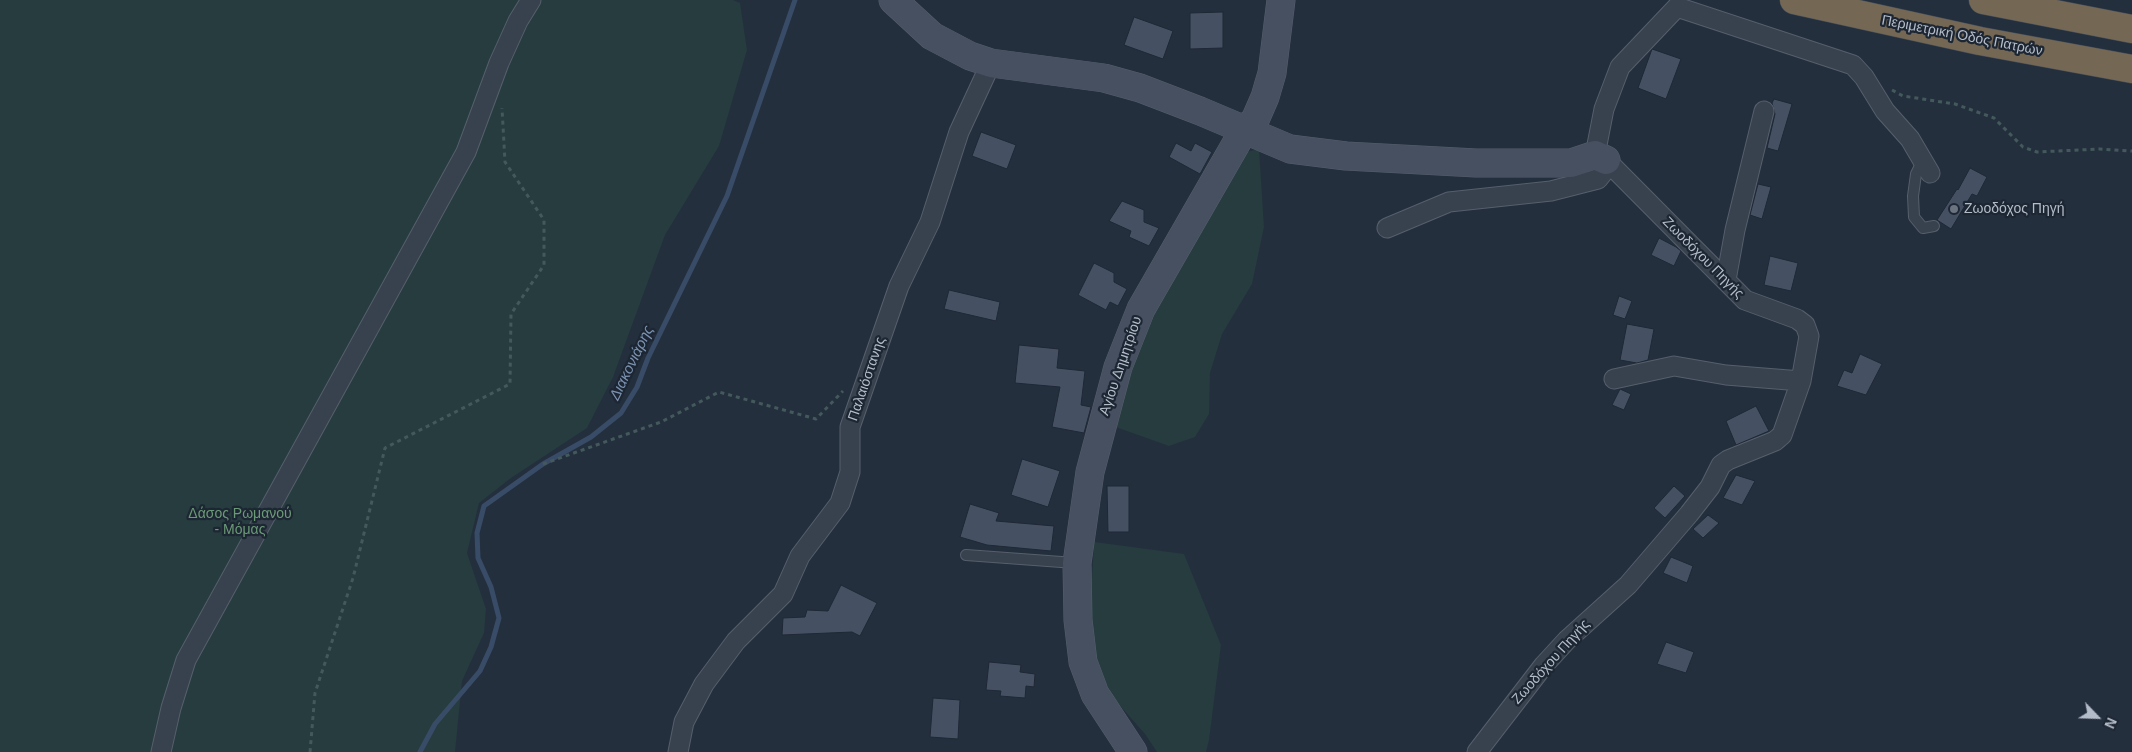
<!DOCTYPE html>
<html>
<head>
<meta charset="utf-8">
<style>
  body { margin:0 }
  #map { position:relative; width:2132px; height:752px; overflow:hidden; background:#242f3e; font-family:Helvetica,sans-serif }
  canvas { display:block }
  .north { position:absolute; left:2072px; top:692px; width:50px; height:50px; -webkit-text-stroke:4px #1d2633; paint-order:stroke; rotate:114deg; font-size:14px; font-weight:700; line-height:20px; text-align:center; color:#b4bcc9 }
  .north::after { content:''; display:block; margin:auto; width:18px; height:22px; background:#b4bcc9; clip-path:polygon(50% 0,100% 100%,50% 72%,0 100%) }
</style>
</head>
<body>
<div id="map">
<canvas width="2132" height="752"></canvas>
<div class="north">N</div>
</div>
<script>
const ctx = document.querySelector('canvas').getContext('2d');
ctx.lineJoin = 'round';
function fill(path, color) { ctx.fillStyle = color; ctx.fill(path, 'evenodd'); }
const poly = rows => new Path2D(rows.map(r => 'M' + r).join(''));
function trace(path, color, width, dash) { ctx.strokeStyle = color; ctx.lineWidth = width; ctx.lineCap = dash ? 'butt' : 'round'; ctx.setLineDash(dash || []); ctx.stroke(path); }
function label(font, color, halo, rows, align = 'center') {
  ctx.font = font + ' Helvetica,sans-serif'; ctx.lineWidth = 4.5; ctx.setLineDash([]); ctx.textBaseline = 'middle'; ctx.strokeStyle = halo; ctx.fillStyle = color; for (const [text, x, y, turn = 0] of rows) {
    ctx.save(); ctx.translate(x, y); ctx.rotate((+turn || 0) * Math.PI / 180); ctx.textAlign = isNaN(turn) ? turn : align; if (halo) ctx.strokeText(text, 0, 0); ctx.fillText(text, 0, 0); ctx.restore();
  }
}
const green = poly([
  [0,0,733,0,740,3,747,50,719,146,665,235,613,377,587,428,511,478,479,503,467,553,486,609,484,633,462,681,455,752,0,752],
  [1259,149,1264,227,1252,284,1222,334,1210,373,1209,414,1195,437,1169,446,1110,425,1139,333,1246,152],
  [1094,542,1184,554,1221,645,1209,740,1206,752,1157,752,1145,734,1115,700,1102,675,1093,650,1091,598]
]);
const stream = poly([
  [420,752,435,724,480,671,491,647,499,618,491,587,478,558,477,533,484,506,543,464,591,437,621,413,637,387,648,358,727,196,795,0]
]);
const building = poly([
  [1223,12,1223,48,1190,49,1190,13,1223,12],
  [1134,17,1173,31,1163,59,1124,45,1134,17],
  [1652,49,1681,59,1666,99,1638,88,1652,49],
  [1774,99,1792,104,1778,151,1767,148,1775,114,1772,103,1774,99],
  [981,132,1016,145,1007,169,972,156,981,132],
  [1176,143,1191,151,1195,143,1212,152,1200,174,1169,157,1176,143],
  [1970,168,1987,177,1977,196,1972,194,1951,229,1937,220,1957,189,1958,190,1970,168],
  [1758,184,1771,187,1762,219,1750,215,1758,184],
  [1122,201,1144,210,1144,222,1159,228,1149,246,1129,237,1131,231,1109,221,1122,201],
  [1659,238,1676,247,1681,251,1674,266,1651,255,1659,238],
  [1770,256,1798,263,1791,291,1764,285,1770,256],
  [1094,263,1114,273,1114,282,1127,289,1118,306,1110,302,1106,310,1078,295,1094,263],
  [949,290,1000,302,996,321,944,309,949,290],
  [1619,296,1632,301,1625,319,1613,315,1619,296],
  [1627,324,1654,329,1648,360,1637,363,1620,360,1627,324],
  [1019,345,1059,349,1057,368,1085,371,1081,405,1091,407,1084,433,1052,427,1060,387,1015,383,1019,345],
  [1860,354,1882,364,1866,395,1837,386,1844,370,1852,373,1860,354],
  [1620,389,1631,394,1624,410,1612,405,1620,389],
  [1756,406,1769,431,1736,445,1726,421,1756,406],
  [1022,459,1060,471,1048,507,1011,495,1022,459],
  [1736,475,1755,481,1742,505,1723,498,1736,475],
  [1107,486,1129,486,1129,532,1108,532,1107,486],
  [1674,486,1685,496,1665,518,1654,508,1674,486],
  [970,504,999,513,996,521,1054,526,1051,551,987,545,960,537,970,504],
  [1708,515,1719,523,1703,538,1693,529,1708,515],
  [1671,557,1693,566,1687,583,1663,573,1671,557],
  [841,585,877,603,860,636,852,632,782,635,783,618,805,617,807,610,828,611,841,585],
  [1666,642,1694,652,1686,673,1657,664,1666,642],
  [989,662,1021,665,1020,672,1035,674,1034,687,1026,686,1025,698,1000,696,1001,691,986,690,989,662],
  [933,698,960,700,958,739,930,737,933,698]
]);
const path = poly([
  [1892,90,1903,96,1955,104,1994,118,2023,147,2037,152,2100,149,2132,151],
  [543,464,661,422,719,392,816,419,843,391],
  [310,752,315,693,353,578,385,448,510,384,511,314,544,265,544,220,505,162,502,108]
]);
const lane = poly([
  [1923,160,1916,174,1913,196,1914,217,1923,228,1934,226],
  [966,555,1075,563]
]);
const street = poly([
  [1595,155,1604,109,1620,67,1677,7,1853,65,1864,77,1885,111,1910,139,1930,173],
  [1387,228,1449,202,1551,191,1598,179,1610,164],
  [1726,280,1735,230,1764,111],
  [1614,379,1674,366,1726,375,1801,381],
  [161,752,171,708,186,660,466,152,499,63,518,21,531,0],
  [678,752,684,722,704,684,736,641,783,594,800,556,840,503,850,472,850,427,899,286,930,222,959,132,991,63],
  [1477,752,1544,665,1567,640,1628,585,1689,514,1710,487,1721,465,1728,460,1775,441,1782,435,1801,381,1809,336,1805,325,1797,319,1745,300,1606,160]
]);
const secondary = poly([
  [893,0,932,36,970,56,991,63,1104,78,1140,88,1200,111,1290,149,1346,156,1476,163,1571,163,1595,155,1606,160],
  [1133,752,1095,694,1083,662,1078,620,1077,563,1090,472,1118,367,1141,309,1244,130,1255,120,1265,97,1272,73,1281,0]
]);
const highway = poly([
  [1794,0,1980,41,2132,69],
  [1983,0,2132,29]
]);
const markers = [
  [1954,209,5,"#6b7280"]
];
const streetNames = [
  ["Περιμετρική Οδός Πατρών",1962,36,11],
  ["Ζωοδόχου Πηγής",1703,258,45],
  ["Αγίου Δημητρίου",1121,366,-71],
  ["Παλαιόστανης",867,379,-71],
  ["Ζωοδόχου Πηγής",1551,662,-48]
];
const poiNames = [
  ["Ζωοδόχος Πηγή",1964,209]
];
const parkNames = [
  ["Δάσος Ρωμανού",240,514],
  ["- Μόμας",240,530]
];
const waterNames = [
  ["Διακονιάρης",632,363,-64]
];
fill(green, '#263c3f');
trace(stream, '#394c67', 5);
fill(building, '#455162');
trace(building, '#1f2835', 1);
trace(lane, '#565f6c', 12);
trace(street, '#565f6c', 21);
trace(secondary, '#565f6c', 29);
trace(highway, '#434c59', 29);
trace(path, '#44595c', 3, [4, 4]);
trace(lane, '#38414e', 10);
trace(street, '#38414e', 19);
trace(secondary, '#465061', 28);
trace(highway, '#746855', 28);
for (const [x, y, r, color] of markers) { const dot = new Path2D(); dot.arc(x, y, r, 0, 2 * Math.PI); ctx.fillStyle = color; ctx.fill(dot); trace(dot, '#1d2633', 2); }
label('14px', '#b4bcc9', '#1d2633', streetNames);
label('14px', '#b4bcc9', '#1d2633', poiNames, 'left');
label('14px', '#6b9a76', '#1d2633', parkNames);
label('italic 15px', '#7c92b1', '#1d2633', waterNames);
</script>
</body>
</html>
